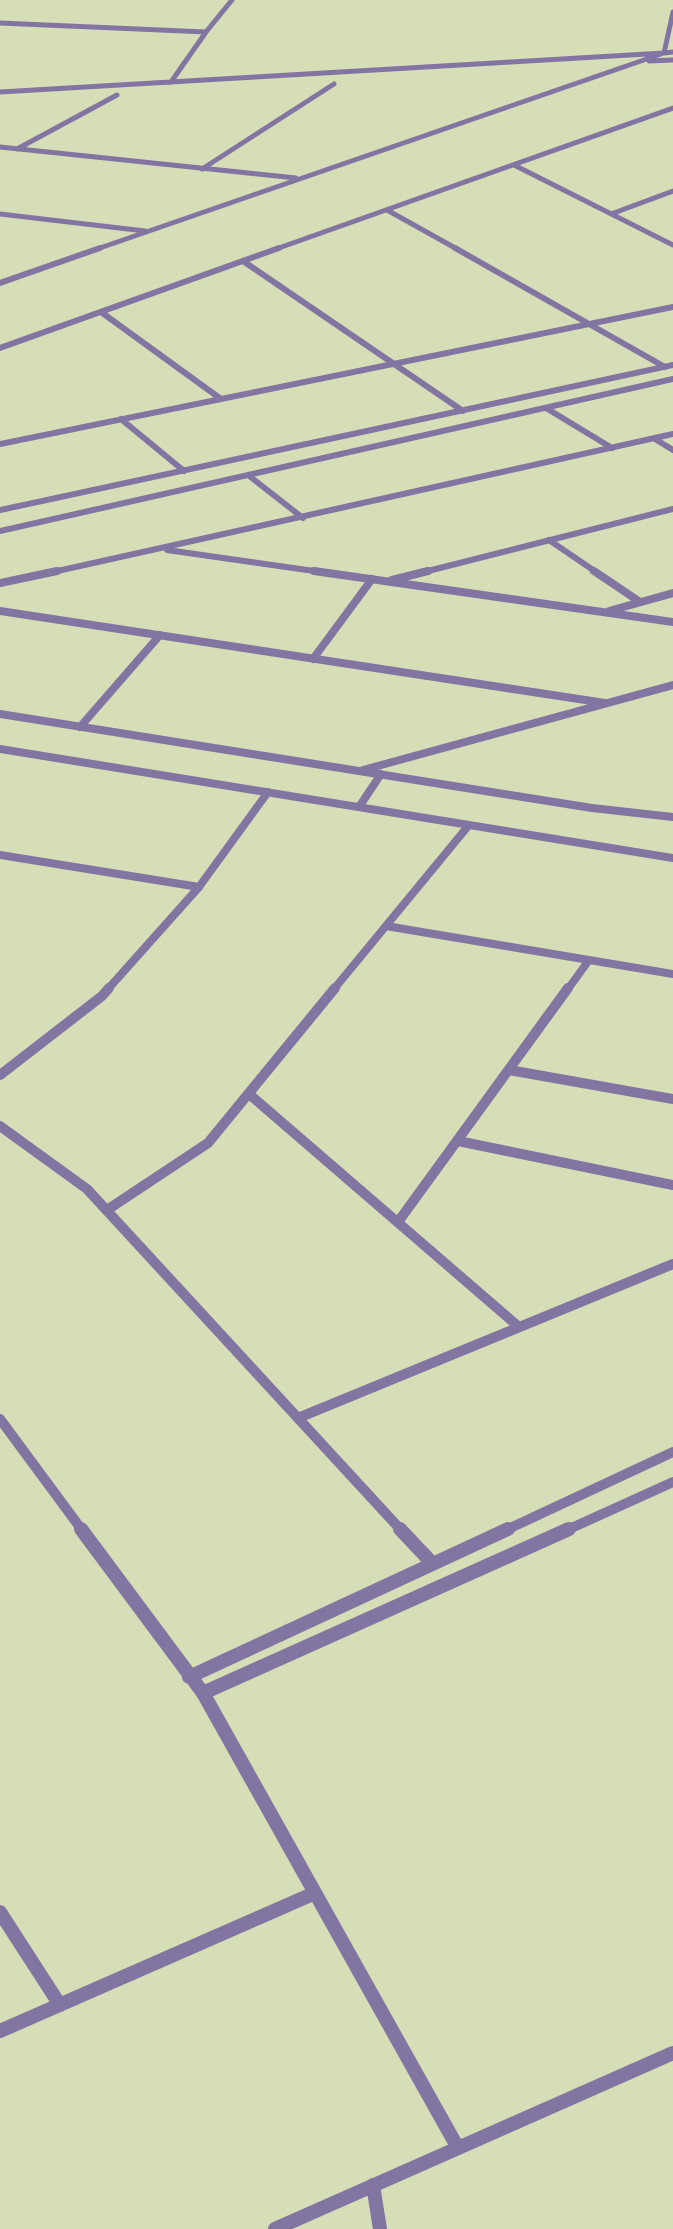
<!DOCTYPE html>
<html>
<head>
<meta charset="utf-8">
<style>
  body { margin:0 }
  canvas { display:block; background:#d5deb7 }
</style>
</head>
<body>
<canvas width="673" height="2229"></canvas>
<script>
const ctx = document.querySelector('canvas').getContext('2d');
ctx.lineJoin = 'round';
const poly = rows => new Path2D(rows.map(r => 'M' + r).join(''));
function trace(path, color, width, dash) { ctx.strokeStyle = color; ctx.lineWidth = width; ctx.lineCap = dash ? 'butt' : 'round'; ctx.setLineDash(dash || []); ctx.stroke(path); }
const minorFar4 = poly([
  [0,23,206,32],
  [649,61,673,60],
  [171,82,206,32,232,0],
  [0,92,664,53,673,12],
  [0,147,296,178],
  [17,149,117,95],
  [514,165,673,245],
  [202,169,334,84],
  [387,210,457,249],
  [0,214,145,231],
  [611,214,673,191],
  [97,249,664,53,673,52],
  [276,249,673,108]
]);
const minorFar3 = poly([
  [455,248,665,367],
  [243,261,463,411],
  [0,283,100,248],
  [101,312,221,399],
  [0,348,279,248],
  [546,408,612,448],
  [121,419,184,471],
  [655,439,673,450],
  [0,444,673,307],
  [248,475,303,518],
  [0,510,673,365],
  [0,531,673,379],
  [549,540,596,572],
  [167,550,321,572],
  [53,572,673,434],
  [424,572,673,509]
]);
const minorFar2 = poly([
  [314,571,673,622],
  [594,571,640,602],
  [392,580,428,571],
  [0,583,57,571],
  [0,611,605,703],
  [609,611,673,593],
  [313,659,372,579],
  [0,714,592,808,673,817],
  [80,727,160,635],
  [0,749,673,858],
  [363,770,673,685],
  [359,807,381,774],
  [0,855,199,887],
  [386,926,673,974],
  [108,989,199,887,268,792],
  [334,989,469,825],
  [568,989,589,960]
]);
const minorFar1 = poly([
  [509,1070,673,1099],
  [0,1075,102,996,109,988],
  [249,1094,519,1327],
  [0,1126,87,1189,401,1530],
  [458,1141,673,1185],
  [107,1210,208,1143,335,988],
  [398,1222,568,988],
  [298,1418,673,1264],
  [0,1419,82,1530],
  [506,1530,673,1452],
  [567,1530,673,1482]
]);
const minor = poly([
  [81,1529,203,1693,458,2148],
  [400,1529,432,1563],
  [189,1677,508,1529],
  [203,1693,569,1529],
  [0,1912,60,2005],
  [0,2031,315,1893],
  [373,2185,380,2229],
  [275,2229,673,2053]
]);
trace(minorFar4, '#8275a2', 5);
trace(minorFar3, '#8275a2', 6);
trace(minorFar2, '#8275a2', 8);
trace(minorFar1, '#8275a2', 10);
trace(minor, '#8275a2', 14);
</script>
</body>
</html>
